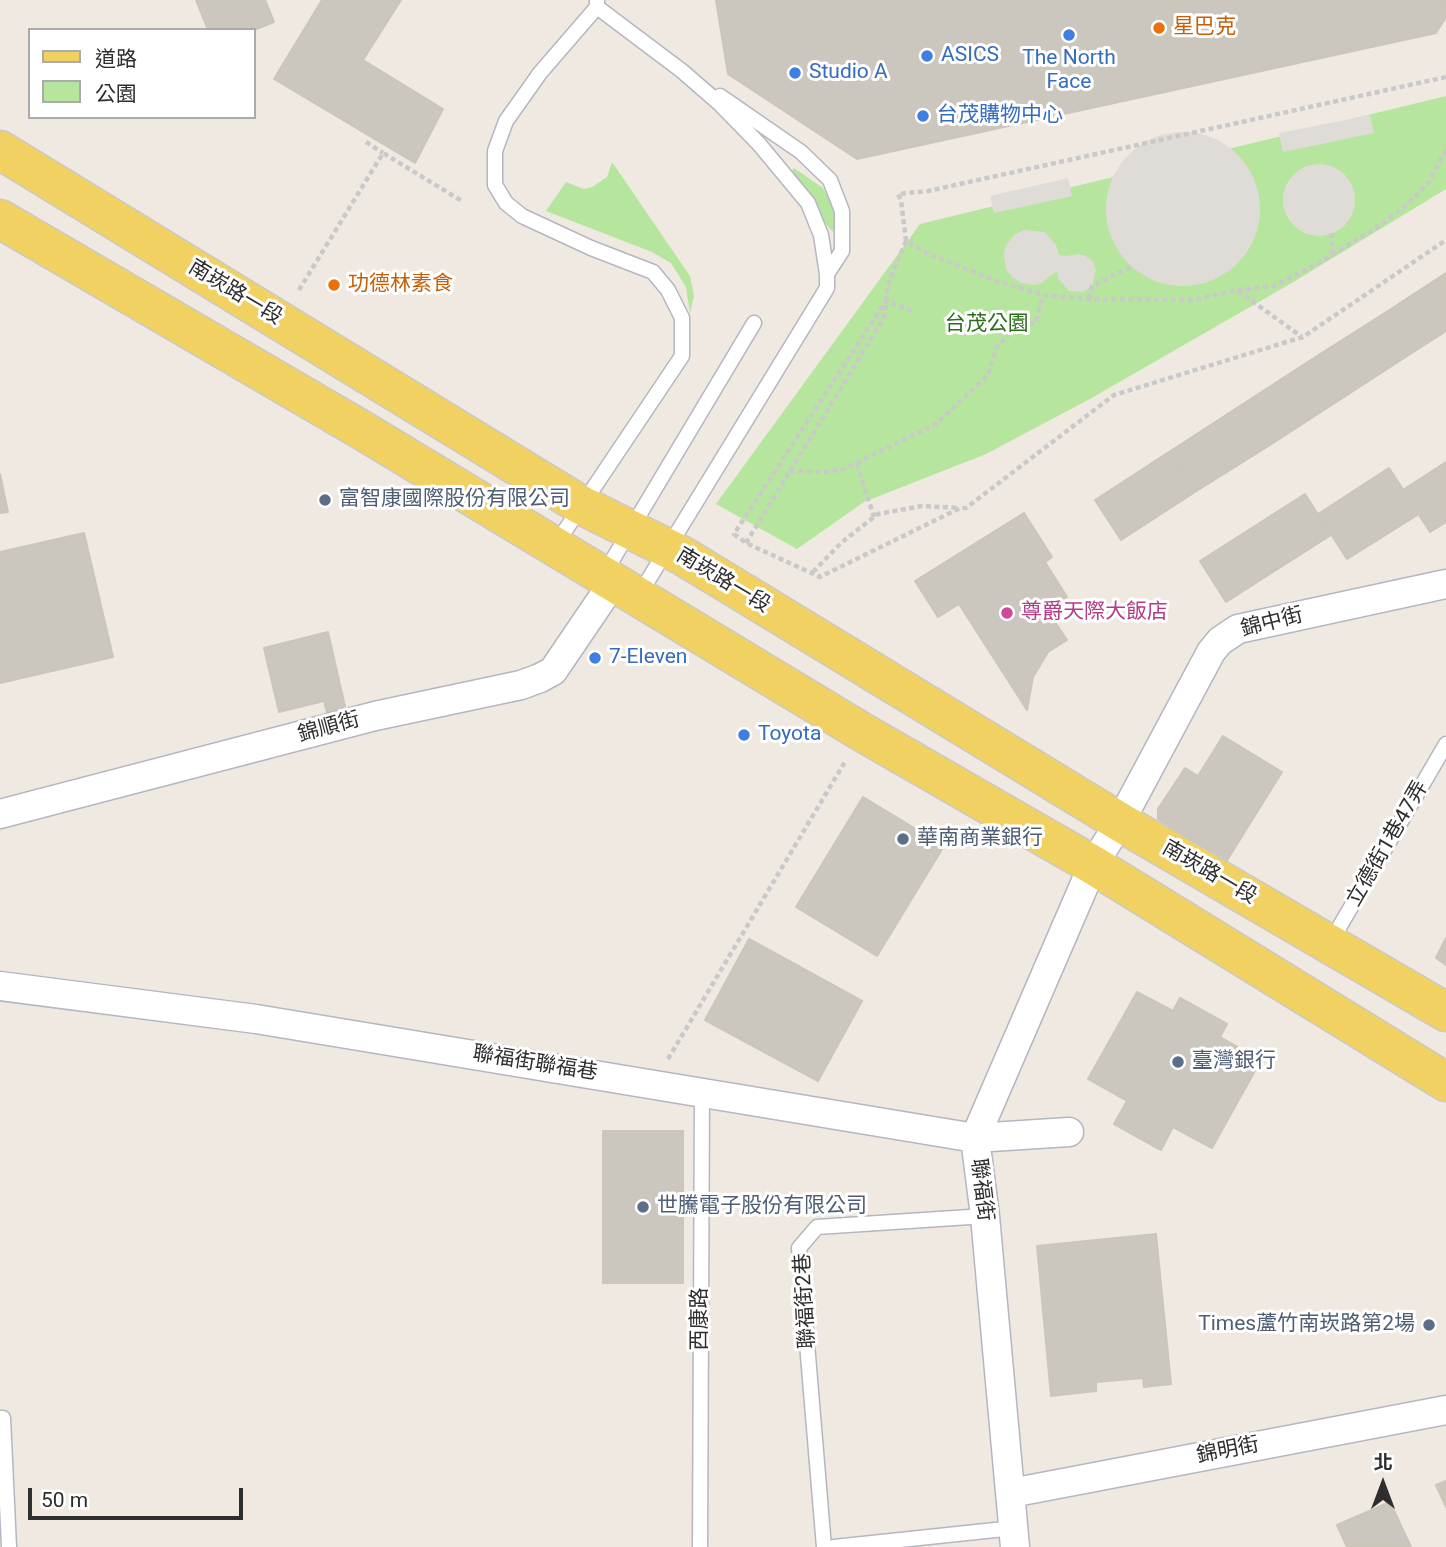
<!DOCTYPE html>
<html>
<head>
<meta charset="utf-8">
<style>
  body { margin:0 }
  #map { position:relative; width:1446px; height:1547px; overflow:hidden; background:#efe9e1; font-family:Roboto,"Noto Sans TC",sans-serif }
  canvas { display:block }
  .legend { position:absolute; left:28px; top:28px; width:228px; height:91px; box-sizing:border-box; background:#fff; border:2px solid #ababab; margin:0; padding:9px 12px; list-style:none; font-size:21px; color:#2e2e2e }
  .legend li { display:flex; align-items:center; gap:14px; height:35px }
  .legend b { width:35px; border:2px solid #ababab }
  .north { position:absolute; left:1348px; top:1449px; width:70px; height:70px; -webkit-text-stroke:5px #fff; paint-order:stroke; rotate:0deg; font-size:19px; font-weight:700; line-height:28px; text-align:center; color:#2e2e2e }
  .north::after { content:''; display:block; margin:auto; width:24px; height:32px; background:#2e2e2e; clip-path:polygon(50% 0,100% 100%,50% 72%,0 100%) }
  .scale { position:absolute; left:28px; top:1488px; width:215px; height:32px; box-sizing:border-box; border:4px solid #2e2e2e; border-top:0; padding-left:9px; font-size:21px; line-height:24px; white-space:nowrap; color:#2e2e2e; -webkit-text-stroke:5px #fff; paint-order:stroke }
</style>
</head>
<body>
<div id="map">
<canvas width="1446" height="1547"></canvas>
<ul class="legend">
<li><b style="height:9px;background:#f2d163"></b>道路</li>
<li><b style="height:19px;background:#b6e59e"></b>公園</li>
</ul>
<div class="north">北</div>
<div class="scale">50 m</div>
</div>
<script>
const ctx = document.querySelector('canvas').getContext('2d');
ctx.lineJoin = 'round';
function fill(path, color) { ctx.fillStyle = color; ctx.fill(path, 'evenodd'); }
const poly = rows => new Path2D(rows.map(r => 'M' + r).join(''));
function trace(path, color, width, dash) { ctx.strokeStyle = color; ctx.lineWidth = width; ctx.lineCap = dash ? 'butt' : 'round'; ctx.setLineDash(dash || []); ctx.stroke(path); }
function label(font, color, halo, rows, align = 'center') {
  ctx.font = font + ' Roboto,"Noto Sans TC",sans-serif'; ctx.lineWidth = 6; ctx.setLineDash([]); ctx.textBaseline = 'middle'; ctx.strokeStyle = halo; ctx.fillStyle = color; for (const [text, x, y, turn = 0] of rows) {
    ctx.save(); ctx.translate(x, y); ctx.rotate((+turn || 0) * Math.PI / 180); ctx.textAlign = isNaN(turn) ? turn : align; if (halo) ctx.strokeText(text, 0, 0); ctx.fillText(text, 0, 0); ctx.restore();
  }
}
const green = poly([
  [1446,96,1446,189,1290,284,1088,400,986,454,864,502,797,549,716,504,920,224],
  [612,162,690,276,694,296,690,313,686,287,671,263,652,252,546,211,566,182,584,189,592,187,607,177],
  [794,168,823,188,838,215,833,232,819,216,812,199,792,171]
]);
const plaza = poly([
  [1370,115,1374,133,1283,152,1279,133],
  '1106 209a77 77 0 1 1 154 0a77 77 0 1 1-154 0Z',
  '1283 200a36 36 0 1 1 72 0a36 36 0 1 1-72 0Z',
  [1068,178,1072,196,994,213,990,196],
  [1024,230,1045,232,1056,245,1059,255,1067,256,1078,254,1086,256,1093,262,1096,270,1092,286,1083,292,1069,291,1058,278,1057,271,1040,284,1033,285,1021,283,1012,277,1006,269,1004,255,1005,247,1014,235]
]);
const building = poly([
  [196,0,265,0,274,22,254,30,208,30,196,0],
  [322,0,401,0,363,60,443,109,415,163,274,79,322,0],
  [716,0,1446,0,1446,17,1436,33,857,159,728,74,716,0],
  [1446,273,1446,331,1418,349,1391,309,1446,273],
  [1391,309,1418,349,1344,397,1317,356,1391,309],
  [1317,356,1344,397,1270,445,1243,404,1317,356],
  [1243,404,1270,445,1195,492,1169,452,1243,404],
  [1169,452,1195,492,1121,540,1095,500,1169,452],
  [1446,462,1446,522,1430,532,1403,490,1446,462],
  [1389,468,1419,514,1347,559,1318,514,1389,468],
  [0,474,8,512,0,513,0,474],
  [1305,494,1331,535,1226,602,1200,561,1305,494],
  [1024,513,1052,557,1045,562,1067,597,1047,610,1067,640,1048,652,1033,677,1027,710,959,604,938,617,915,581,1024,513],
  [84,533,113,657,0,683,0,552,84,533],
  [328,632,346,711,328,716,324,701,279,712,264,648,328,632],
  [1223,736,1282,772,1226,862,1158,819,1158,809,1185,768,1198,776,1223,736],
  [863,797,944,846,877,956,796,907,863,797],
  [1446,938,1446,965,1436,958,1446,938],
  [749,939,862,1001,818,1081,705,1020,749,939],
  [1137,992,1173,1011,1180,998,1227,1024,1220,1037,1261,1060,1212,1148,1173,1127,1161,1150,1114,1124,1127,1101,1088,1079,1137,992],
  [603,1131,683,1131,683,1283,603,1283,603,1131],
  [1156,1234,1171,1384,1144,1387,1143,1378,1096,1382,1096,1391,1051,1396,1037,1246,1156,1234],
  [1446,1481,1446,1507,1436,1485,1446,1481],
  [1390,1502,1411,1547,1347,1547,1337,1525,1390,1502]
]);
const path = poly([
  [366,142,383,153],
  [1332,233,1332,253],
  [906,241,901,200,898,194,928,191,1446,77],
  [299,290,383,153,462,201],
  [1238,291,1302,337],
  [1089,299,1092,286,1132,266],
  [912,311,886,301,734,534,746,543,820,577,960,508,966,508,1114,395,1303,337,1446,240],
  [857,464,874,517],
  [790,471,826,472,844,469,936,424,988,375,997,347,1010,333,1036,322,1043,295],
  [746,543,884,318,888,284,906,241,931,255,994,280,1043,295,1089,299,1194,300,1237,290,1273,286,1315,265,1379,226,1408,204,1429,182,1446,149],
  [813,572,842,542,878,514,922,506,960,508],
  [668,1059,846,760]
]);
const service = poly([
  [597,7,682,71,720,104,759,144,808,203,821,235,827,274,827,288,639,595],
  [720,96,801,152,830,180,842,211,842,251,827,274],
  [556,544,682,356,682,318,668,290,653,272,591,248,522,216,506,203,495,185,495,151,506,121,540,73,597,7,597,0],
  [604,574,754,323],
  [1330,943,1446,744],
  [0,1418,3,1418,9,1547],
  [700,1547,702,1091],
  [824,1547,799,1248,817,1227,985,1216],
  [834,1547,1014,1528]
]);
const minor = poly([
  [0,814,375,716,521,685,540,678,553,671,614,581],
  [0,986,256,1019,975,1138,1069,1132],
  [1011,1493,1446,1410],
  [1015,1547,985,1216,975,1138,1093,865,1120,822,1211,652,1220,641,1238,629,1446,584]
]);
const primary = poly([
  [0,150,581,505,683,556,1120,822,1446,1012],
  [0,219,360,429,862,732,1093,865,1446,1082]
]);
const markers = [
  [1159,28,7,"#e8710a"],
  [1069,35,7,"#3f7fe0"],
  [927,56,7,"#3f7fe0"],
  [795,73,7,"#3f7fe0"],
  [923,116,7,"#3f7fe0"],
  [334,285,7,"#e8710a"],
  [325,500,7,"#5c6f8a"],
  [1007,613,7,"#d1479c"],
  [595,658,7,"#3f7fe0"],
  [744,735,7,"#3f7fe0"],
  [903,839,7,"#5c6f8a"],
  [1178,1062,7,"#5c6f8a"],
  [643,1207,7,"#5c6f8a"],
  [1429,1325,7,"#5c6f8a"]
];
const foodNames = [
  ["星巴克",1173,28],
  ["功德林素食",348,285]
];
const shopNames = [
  ["ASICS",941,56],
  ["The North",1069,59,"center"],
  ["Face",1069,83,"center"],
  ["Studio A",809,73],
  ["台茂購物中心",937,116],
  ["7-Eleven",609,658],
  ["Toyota",758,735]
];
const streetNames = [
  ["南崁路一段",235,293,31],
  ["南崁路一段",723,581,31],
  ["錦中街",1272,623,-14],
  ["錦順街",329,728,-15],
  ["立德街1巷47弄",1388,844,-60],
  ["南崁路一段",1209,873,30],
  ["聯福街聯福巷",535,1064,9],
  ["聯福街",981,1190,83],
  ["聯福街2巷",806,1301,-93],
  ["西康路",701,1319,-90],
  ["錦明街",1228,1451,-11]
];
const parkNames = [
  ["台茂公園",987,325]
];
const serviceNames = [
  ["富智康國際股份有限公司",339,500],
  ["華南商業銀行",917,839],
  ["臺灣銀行",1192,1062],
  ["世騰電子股份有限公司",657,1207],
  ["Times蘆竹南崁路第2場",1415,1325,"right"]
];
const hotelNames = [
  ["尊爵天際大飯店",1021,613]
];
fill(green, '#b6e59e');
fill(plaza, '#dfdcd8');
fill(building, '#cbc7bf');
trace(building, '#cbc5ba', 2);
trace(service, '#b4b7c1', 17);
trace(minor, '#b4b7c1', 31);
trace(primary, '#c9c9c9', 41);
trace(path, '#c9c9c9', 4.5, [5, 3.5]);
trace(service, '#fff', 14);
trace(minor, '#fff', 28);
trace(primary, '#f2d163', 38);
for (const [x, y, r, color] of markers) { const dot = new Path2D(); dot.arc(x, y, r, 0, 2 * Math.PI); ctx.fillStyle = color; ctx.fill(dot); trace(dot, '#fff', 2.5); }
label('21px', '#c56008', '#fff', foodNames, 'left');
label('21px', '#366cbe', '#fff', shopNames, 'left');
label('21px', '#2e2e2e', '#fff', streetNames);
label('21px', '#2c6e1b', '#fff', parkNames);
label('21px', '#4e5e75', '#fff', serviceNames, 'left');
label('21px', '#b23c85', '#fff', hotelNames, 'left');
</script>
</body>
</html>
